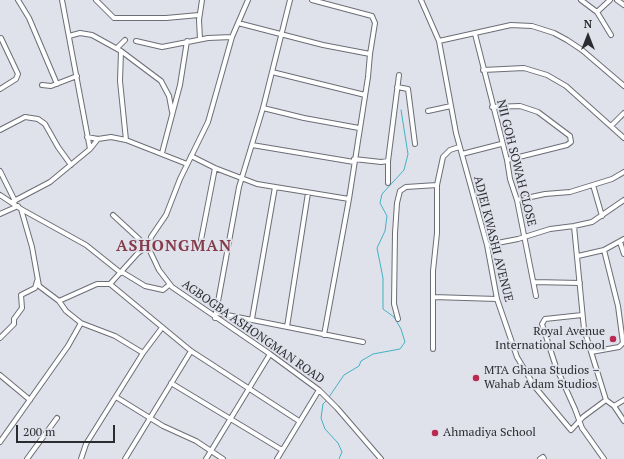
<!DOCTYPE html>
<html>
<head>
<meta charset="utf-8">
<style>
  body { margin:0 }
  #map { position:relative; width:624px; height:459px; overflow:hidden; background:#dfe1eb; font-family:"PT Serif",serif }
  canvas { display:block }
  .north { position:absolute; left:568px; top:16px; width:40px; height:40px; -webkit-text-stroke:3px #dfe1eb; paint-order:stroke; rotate:0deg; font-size:11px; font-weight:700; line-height:16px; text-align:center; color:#2b2c2f }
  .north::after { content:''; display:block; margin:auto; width:14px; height:18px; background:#2b2c2f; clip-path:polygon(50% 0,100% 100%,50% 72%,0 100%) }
  .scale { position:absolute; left:16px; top:425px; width:99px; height:18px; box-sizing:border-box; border:2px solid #2b2c2f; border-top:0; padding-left:5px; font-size:12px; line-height:14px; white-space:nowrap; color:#2b2c2f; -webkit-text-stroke:3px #dfe1eb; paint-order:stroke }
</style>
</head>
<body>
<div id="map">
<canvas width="624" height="459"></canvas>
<div class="north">N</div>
<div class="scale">200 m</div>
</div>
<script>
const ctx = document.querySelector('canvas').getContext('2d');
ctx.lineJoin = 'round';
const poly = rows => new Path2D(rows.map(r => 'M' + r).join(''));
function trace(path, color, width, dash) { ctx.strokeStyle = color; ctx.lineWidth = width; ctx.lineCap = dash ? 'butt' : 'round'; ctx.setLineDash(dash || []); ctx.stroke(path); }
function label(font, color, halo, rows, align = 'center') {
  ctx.font = font + ' "PT Serif",serif'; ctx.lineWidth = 3.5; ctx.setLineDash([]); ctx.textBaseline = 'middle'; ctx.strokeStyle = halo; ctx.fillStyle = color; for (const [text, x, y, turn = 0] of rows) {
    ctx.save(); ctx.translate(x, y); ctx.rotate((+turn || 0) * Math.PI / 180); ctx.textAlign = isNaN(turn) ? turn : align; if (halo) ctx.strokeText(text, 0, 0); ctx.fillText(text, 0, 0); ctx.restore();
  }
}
const stream = poly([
  [329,397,344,375,359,366,361,361,373,354,400,349,405,342,401,329,394,317,383,309,383,278,377,248,385,231,387,216,380,203,382,194,404,170,408,154,401,110],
  [327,400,323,404,321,418,325,429,338,443,342,452,339,459]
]);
const minor = poly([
  [18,0,29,18,57,84],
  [96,0,114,18,166,18,199,15],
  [248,0,232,37,208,122,180,179,166,215,151,237,149,249,159,270,172,287,270,354,319,390,337,408,381,459],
  [312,0,372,16,375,23,370,54,368,77,349,199,324,335],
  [421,0,439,41,456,133,487,245,497,299,517,357,535,387,571,430,583,417,606,400],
  [581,0,597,12,610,0],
  [617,0,624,5],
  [597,12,611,35],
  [238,23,323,45,370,54],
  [475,34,507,160,510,179,517,200,536,296],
  [69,36,80,33,92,35,121,51,161,81,169,96,172,112],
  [200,39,199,20,202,0],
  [136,41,162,47,208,38,232,37],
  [439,41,511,25,532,26,554,33,567,40,582,50,624,86],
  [117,48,125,40],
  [121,51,120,81,126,140],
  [483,70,524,68,547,75,566,86,624,138],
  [272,72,365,95],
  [42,85,51,86,77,76],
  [397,87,408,89,415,144],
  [0,89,16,79,18,74,1,38],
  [492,107,520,106,538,112,570,136,571,142,567,145,507,160],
  [263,108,304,118,359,128],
  [428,111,451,106],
  [611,126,624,113],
  [0,130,25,117,38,119,45,124,58,147,71,165],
  [87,137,98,139,111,137,126,140,187,164],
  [252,145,354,162],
  [90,149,98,139],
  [162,153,180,85,187,41],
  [462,154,501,144],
  [191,156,215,168,257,184,349,199],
  [354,159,381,162,388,161,399,75],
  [0,171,15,201],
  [388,183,388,161],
  [593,185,602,216],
  [0,195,21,209,86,245,121,273],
  [517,200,545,194,570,192,612,179,624,172],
  [12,202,50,182,90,149,62,0],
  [21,209,32,247,39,286,59,301,66,311,81,323,115,336,143,353],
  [0,214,18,206],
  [113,215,139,239,146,247],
  [574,226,584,329,606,400,614,406,624,421],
  [201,240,215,168],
  [620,242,624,254],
  [487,245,518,239,550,229,574,226,592,222,624,200],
  [578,256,604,250,624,239],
  [122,272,145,286,163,290,169,285],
  [534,282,580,283],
  [110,284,138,253,149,245],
  [433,297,497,299],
  [59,301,97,284,110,284,191,351,299,421],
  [217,313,363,342],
  [582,315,545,319,542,324,556,367,575,409,582,428,604,459],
  [215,318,239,187,263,108,290,0],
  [252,319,275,187],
  [398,319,394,304,395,233,397,203,400,191,406,187,437,185],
  [287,327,308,193],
  [0,338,14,324,14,319,22,308,21,295,35,288,37,281],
  [433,349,433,271,437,233,437,185,443,157,450,150,459,147],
  [591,352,619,347,623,343,618,306,604,250],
  [0,375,30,400],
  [171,383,282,450],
  [116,397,163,426,196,441,223,459],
  [614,406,624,400],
  [0,442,68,346,81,323],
  [27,459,57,418],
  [81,459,86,444,143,353,161,329],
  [125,459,191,351],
  [206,459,270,354],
  [277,459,319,390],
  [540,459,543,457,544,459]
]);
const markers = [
  [613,339,4,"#b92952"],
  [476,378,4,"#b92952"],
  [435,433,4,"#b92952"]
];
const streetNames = [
  ["NII GOH SOWAH CLOSE",516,163,76],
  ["ADJEI KWASHI AVENUE",493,239,76],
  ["AGBOGBA ASHONGMAN ROAD",253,332,35]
];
const poiNames = [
  ["Royal Avenue",605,332,"right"],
  ["International School",605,346,"right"],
  ["MTA Ghana Studios –",484,371],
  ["Wahab Adam Studios",484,385],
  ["Ahmadiya School",443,433]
];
const districtNames = [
  ["ASHONGMAN",174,246]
];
trace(stream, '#43b2c3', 1);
trace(minor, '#6c6e76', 6);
trace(minor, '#fff', 4);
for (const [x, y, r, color] of markers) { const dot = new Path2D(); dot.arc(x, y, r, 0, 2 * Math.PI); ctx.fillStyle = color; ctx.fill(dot); trace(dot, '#dfe1eb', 1.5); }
label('12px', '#2b2c2f', '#dfe1eb', streetNames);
label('12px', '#2b2c2f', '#dfe1eb', poiNames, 'left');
ctx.letterSpacing = '1px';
label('bold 16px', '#863d4b', '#dfe1eb', districtNames);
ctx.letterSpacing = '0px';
</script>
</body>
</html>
